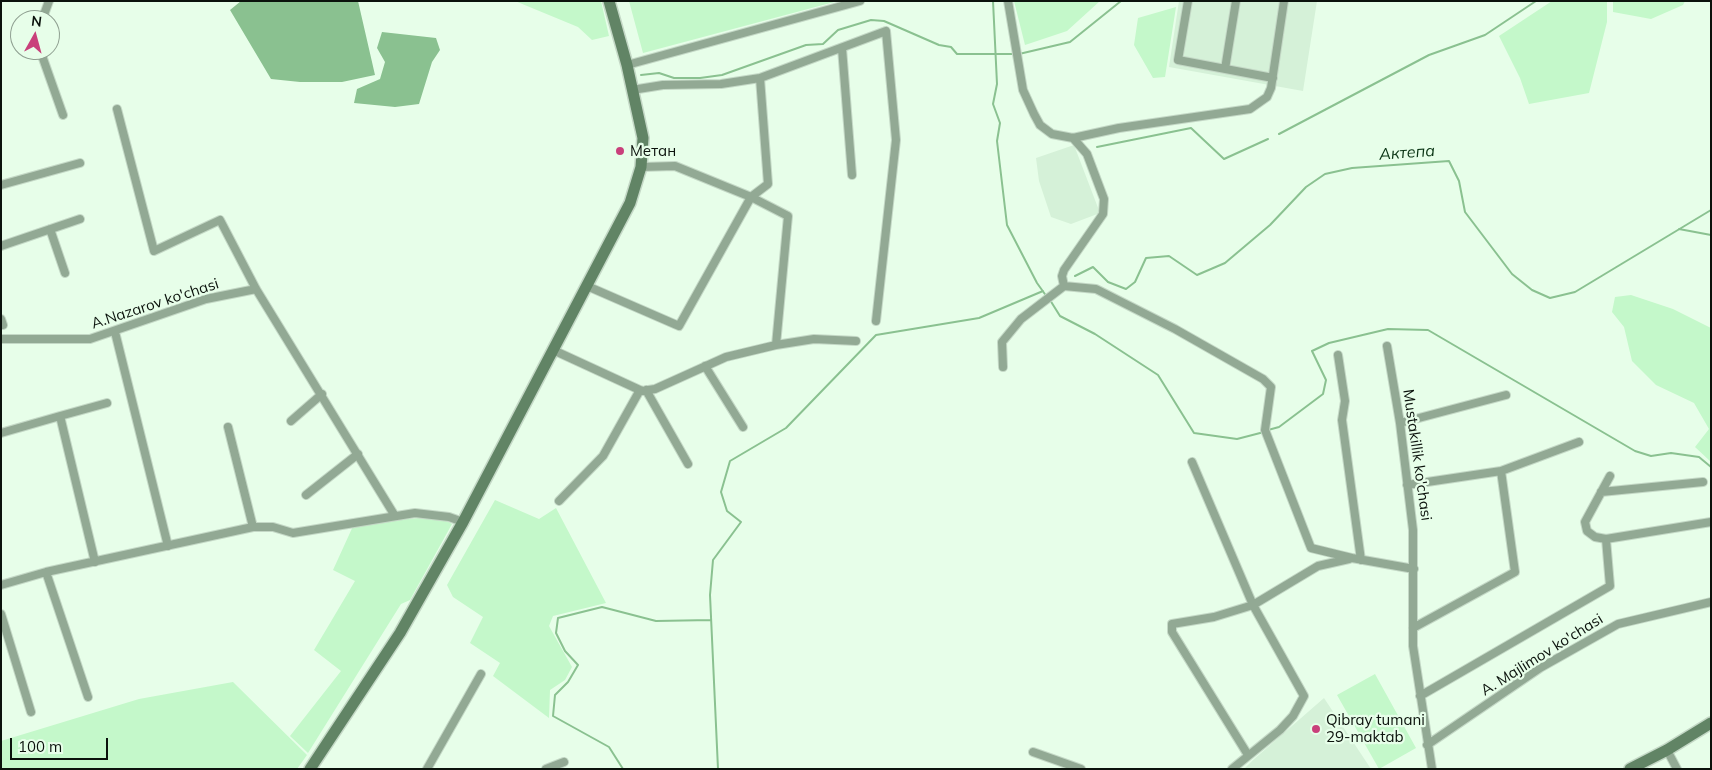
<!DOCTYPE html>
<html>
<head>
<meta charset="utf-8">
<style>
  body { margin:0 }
  #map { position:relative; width:1712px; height:770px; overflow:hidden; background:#e7fee9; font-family:Mulish,sans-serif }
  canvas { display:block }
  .frame { position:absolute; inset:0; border:2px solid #0b120c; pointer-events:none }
  .north { position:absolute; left:10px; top:10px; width:50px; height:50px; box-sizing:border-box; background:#e7fee9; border:1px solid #8fa091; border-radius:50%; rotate:7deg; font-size:14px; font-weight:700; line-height:20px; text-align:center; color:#0b120c }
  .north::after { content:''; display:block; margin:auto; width:18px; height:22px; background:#c9407b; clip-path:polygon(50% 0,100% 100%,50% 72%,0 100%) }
  .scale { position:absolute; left:10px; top:738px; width:98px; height:22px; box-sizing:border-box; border:2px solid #0b120c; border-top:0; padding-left:6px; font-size:15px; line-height:18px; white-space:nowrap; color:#0b120c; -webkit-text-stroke:4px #e7fee9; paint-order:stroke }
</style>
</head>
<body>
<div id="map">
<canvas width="1712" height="770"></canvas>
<div class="frame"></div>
<div class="north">N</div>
<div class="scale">100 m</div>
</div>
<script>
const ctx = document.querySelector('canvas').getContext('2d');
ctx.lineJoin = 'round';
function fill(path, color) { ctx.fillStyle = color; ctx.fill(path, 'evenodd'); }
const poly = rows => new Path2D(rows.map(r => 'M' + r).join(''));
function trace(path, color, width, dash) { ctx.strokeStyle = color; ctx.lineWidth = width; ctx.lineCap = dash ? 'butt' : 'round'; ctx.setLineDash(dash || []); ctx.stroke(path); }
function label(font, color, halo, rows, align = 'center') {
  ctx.font = font + ' Mulish,sans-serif'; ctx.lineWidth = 4.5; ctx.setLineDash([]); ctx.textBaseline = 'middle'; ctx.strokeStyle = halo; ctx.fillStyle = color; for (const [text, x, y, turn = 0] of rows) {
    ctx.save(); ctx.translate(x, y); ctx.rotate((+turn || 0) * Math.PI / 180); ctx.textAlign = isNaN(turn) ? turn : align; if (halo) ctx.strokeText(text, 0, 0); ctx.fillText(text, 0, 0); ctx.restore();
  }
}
const built = poly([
  [1179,1,1317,1,1303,91,1169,67],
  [1074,145,1100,213,1071,224,1051,217,1039,181,1036,158],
  [1324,698,1371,769,1244,769,1253,760]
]);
const green = poly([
  [515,1,601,1,609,36,592,40,578,27],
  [629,1,838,1,643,53],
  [1014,1,1100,1,1067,31,1025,45],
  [1552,1,1607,1,1607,22,1589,93,1529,104,1520,78,1499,36],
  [1613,1,1685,1,1683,5,1651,19,1613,12],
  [1176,7,1165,77,1153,78,1134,45,1138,18],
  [1631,295,1673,309,1711,328,1711,462,1695,447,1709,429,1694,403,1656,385,1632,361,1624,327,1612,312,1615,297],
  [495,500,539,519,556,508,606,603,553,616,549,626,572,667,565,680,550,690,549,718,493,676,500,663,470,643,483,617,453,597,447,585],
  [419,518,445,520,452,524,410,600,401,604,308,753,290,736,341,671,314,650,355,581,333,570,354,524],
  [1375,674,1416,748,1379,769,1337,695],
  [233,682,307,755,297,769,1,769,1,741,139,699]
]);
const water = poly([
  [241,1,358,1,375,75,342,82,300,82,271,79,230,10],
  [382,32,436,38,440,50,432,62,419,104,395,107,354,103,357,89,380,79,385,62,377,48]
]);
const stream = poly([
  [993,1,997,84,993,104,1000,123,997,141,1007,225,1037,283,1047,297],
  [1019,54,1070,42,1121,1],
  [641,75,659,73,674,78,700,78,722,75,806,45,823,44,838,30,871,20,884,21,939,45,951,47,957,54,1014,54],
  [1279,134,1429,55,1485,35,1536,1],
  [1097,147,1191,128,1224,159,1268,139],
  [1679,229,1711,235],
  [1075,276,1093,267,1108,282,1126,289,1135,282,1146,258,1169,256,1197,275,1225,263,1270,225,1306,187,1325,174,1352,168,1449,161,1459,181,1465,212,1512,274,1532,290,1550,298,1575,292,1711,210],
  [1050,300,1060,316,1095,334,1158,375,1194,433,1237,439,1264,432],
  [1268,430,1279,427,1323,394,1326,380,1312,351,1329,343,1388,329,1428,330,1635,451,1651,456,1671,453,1699,457,1711,467],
  [623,769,609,747,553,716,555,695,568,682,578,665,565,651,556,633,558,618,602,607,656,621,711,620],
  [718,769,710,595,713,560,741,522,727,511,721,492,730,461,786,428,876,335,979,318,1043,291]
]);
const street = poly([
  [1008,1,1023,90,1034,114,1040,125,1052,134,1073,138,1119,128,1250,109,1267,97,1271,88,1284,1],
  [1188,1,1178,60,1273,78],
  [42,20,49,1],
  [842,48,852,175],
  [40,50,63,115],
  [627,65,860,1],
  [1225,69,1236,1],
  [632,90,663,85,721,84,760,78,886,31,896,140,876,321],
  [117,109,154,251,220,220,256,289,395,516],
  [641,167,675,166,751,197,788,216,776,345],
  [1,185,80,163],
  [50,229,65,273],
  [1,246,80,219],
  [587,286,679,326,751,197,768,184,760,78],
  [1064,286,1062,276,1064,270,1103,214,1104,199,1087,154,1073,138],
  [1,319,3,325],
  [115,332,168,546],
  [1,339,90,339,206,299,256,289],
  [1387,346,1400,423,1413,530,1413,646,1432,769],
  [553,350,642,391,655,389,726,357,776,345,814,339,856,341],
  [1338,355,1345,401,1342,420,1361,560],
  [705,366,743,427],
  [1003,367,1002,342,1021,319,1064,286,1096,289,1175,329,1263,379,1271,387,1265,430,1311,548,1352,558,1414,569],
  [646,390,688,464],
  [60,416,107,403],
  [291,421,322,394],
  [1400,423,1506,395],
  [228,427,253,527],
  [1,433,60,416,95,562],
  [1192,462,1253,605,1304,696,1293,716,1280,730,1232,769],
  [1407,485,1501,471,1579,442],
  [1601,492,1703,482],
  [306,495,358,454],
  [559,501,603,456,640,390],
  [1606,539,1711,522],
  [46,572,88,697],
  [1,585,46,572,253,527,273,527,293,533,415,513,449,517,463,522],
  [1,614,31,712],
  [1413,628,1515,572,1501,471],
  [1420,696,1610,586,1606,539,1595,537,1587,531,1585,522,1610,476],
  [1427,745,1540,668,1618,624,1711,602],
  [1667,750,1677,769],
  [1033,752,1081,769],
  [1248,755,1172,632,1172,624,1214,617,1253,605,1318,566,1349,559],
  [427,769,481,674],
  [546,769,564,762]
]);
const secondary = poly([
  [310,769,400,633,463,522,630,203,641,167,643,138,627,65,609,1],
  [1630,769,1667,750,1711,723]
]);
const markers = [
  [620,151,5,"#c9407b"],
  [1316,729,5,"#c9407b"]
];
const poiNames = [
  ["Метан",630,151],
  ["Qibray tumani",1326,720],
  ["29-maktab",1326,737]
];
const streetNames = [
  ["A.Nazarov ko'chasi",155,304,-18],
  ["Mustakillik ko'chasi",1417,455,82],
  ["A. Majlimov ko'chasi",1542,655,-32]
];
const waterNames = [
  ["Актепа",1407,153,-4]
];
fill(built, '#d5f1d8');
fill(green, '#c4f8ca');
fill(water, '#8ac190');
trace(stream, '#8ac190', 2);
trace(street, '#c4d8c6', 10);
trace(secondary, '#c4d8c6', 14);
trace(street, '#92a994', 8);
trace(secondary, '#618465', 11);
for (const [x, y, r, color] of markers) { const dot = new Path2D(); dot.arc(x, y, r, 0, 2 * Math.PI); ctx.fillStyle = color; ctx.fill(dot); trace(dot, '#e7fee9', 2); }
label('15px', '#0b120c', '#e7fee9', poiNames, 'left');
label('15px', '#0b120c', '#e7fee9', streetNames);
label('italic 16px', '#093313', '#e7fee9', waterNames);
</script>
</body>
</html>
